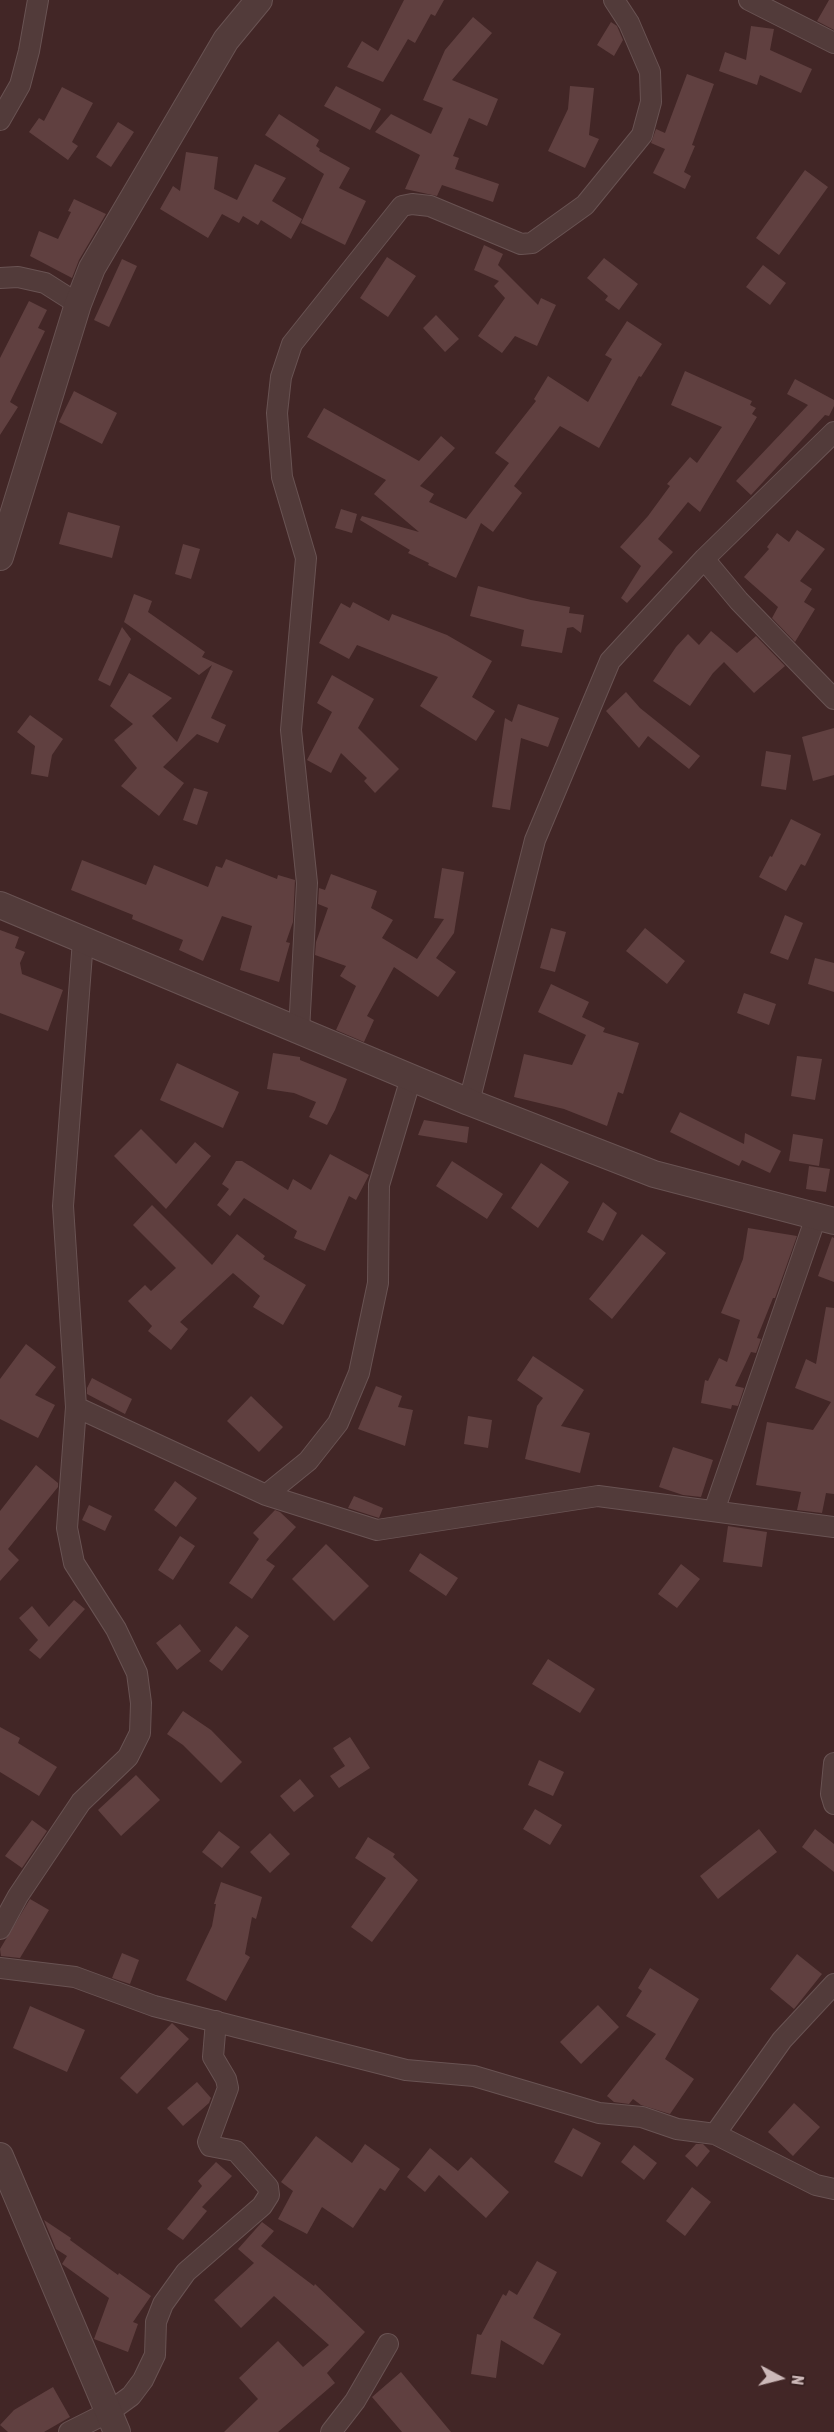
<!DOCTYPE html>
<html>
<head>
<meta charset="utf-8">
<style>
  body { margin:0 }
  #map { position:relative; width:834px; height:2432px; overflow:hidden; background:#422626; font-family:"Asap Condensed",sans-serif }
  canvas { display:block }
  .north { position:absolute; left:750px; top:2348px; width:60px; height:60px; -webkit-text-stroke:4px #371f1f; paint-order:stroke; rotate:97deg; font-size:16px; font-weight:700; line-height:24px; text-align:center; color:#ccb8b8 }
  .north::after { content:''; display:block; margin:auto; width:21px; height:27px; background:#ccb8b8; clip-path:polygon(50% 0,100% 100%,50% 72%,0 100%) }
</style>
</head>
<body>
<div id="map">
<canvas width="834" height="2432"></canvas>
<div class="north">N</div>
</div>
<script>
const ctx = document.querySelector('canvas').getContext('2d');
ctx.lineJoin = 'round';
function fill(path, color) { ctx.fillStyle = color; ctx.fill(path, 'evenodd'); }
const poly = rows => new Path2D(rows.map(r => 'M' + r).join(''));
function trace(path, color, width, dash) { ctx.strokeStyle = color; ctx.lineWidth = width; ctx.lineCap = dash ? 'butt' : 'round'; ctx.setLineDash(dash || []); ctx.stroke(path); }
const building = poly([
  [404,0,444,0,435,16,431,14,415,43,408,39,383,82,347,67,362,41,378,51],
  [829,0,834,0,834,30,817,21],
  [473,17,492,33,452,80,498,99,487,126,469,118,453,156,459,158,455,169,499,184,493,202,442,185,437,196,405,189,420,155,375,132,391,114,431,134,443,108,423,100,445,50],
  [611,22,617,26,623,40,614,56,597,45],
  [751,26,774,29,770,50,812,69,801,93,760,75,757,85,719,71,725,52,746,60],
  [687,74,714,84,692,145,695,146,684,172,691,176,685,189,653,173,665,149,651,143,656,129,665,133],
  [336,86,381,109,370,130,324,106],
  [570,86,594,88,589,135,599,139,585,168,548,151,568,109],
  [62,87,93,103,72,142,78,146,68,160,29,132,39,118,44,121],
  [279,114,319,140,316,146,320,149,319,151,350,168,339,188,366,201,345,245,301,223,324,174,265,135],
  [118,122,134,132,111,167,96,157],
  [186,152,218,157,214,189,237,200,255,164,286,178,272,201,302,219,291,239,261,220,258,225,243,216,239,223,222,214,208,238,160,209,173,186,180,191],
  [805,170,828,187,779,255,756,238],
  [74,199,106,214,79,260,72,278,30,256,39,231,58,239,71,212,68,211],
  [484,245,503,254,498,265,538,305,541,298,556,305,537,346,515,336,502,353,478,336,505,298,494,286,499,281,474,270],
  [387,257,416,276,388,317,360,298],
  [604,258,638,284,619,310,605,300,608,296,587,278],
  [122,259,137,266,109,327,94,320],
  [763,265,786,283,770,305,746,287],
  [29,301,47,310,38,328,45,331,10,402,18,407,0,435,0,358],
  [436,315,459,339,445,352,423,328],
  [627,321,662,344,641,377,639,376,599,448,560,426,514,486,522,493,493,532,481,523,456,578,428,565,429,563,408,553,410,550,360,520,362,516,419,532,374,494,386,480,307,437,324,408,419,461,441,436,455,448,420,486,434,494,429,502,466,519,509,463,495,453,536,401,534,399,548,376,588,402,612,359,605,355],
  [685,371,752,401,750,405,756,408,752,414,757,417,700,512,688,502,658,539,673,552,627,603,621,598,641,566,620,547,648,516,670,486,667,484,690,457,697,463,722,427,671,405],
  [795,379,834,400,834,406,829,416,825,415,751,495,736,481,808,405,787,394],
  [74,391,117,413,102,444,59,422],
  [341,509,357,514,352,533,335,528],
  [68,512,120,526,112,558,59,544],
  [797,530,825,549,800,581,812,589,804,602,815,609,795,642,772,618,778,607,744,577,769,549,767,547,777,533,789,542],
  [183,544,200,549,191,579,175,574],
  [478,586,531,600,570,607,569,613,584,615,581,633,573,627,567,628,562,653,521,646,524,630,470,616],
  [134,594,152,601,148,612,205,652,202,657,233,671,211,718,226,725,218,743,197,734,163,767,184,783,159,816,121,786,137,768,114,740,133,724,110,706,129,673,172,698,152,716,177,742,212,665,199,675,124,622],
  [353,602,389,621,392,614,447,635,492,661,472,697,495,711,476,741,420,706,438,677,357,645,349,659,319,643,341,603,350,608],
  [122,627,131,639,110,686,98,680],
  [711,631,737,653,756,636,785,666,754,693,724,662,713,673,690,706,653,681,676,647,688,634,699,645],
  [332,675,374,699,358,728,399,769,375,793,364,781,367,778,341,753,331,773,307,760,332,712,317,703],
  [626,692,640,708,700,756,689,769,648,736,639,748,606,711],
  [518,704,559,718,548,747,521,738,510,810,492,807,505,718,512,722],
  [30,715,63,739,52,755,48,777,31,774,35,746,17,732],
  [834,728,834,775,813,781,802,737],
  [766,751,791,755,786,790,761,786],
  [194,788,208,792,197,825,183,820],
  [791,819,821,834,805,866,801,864,786,891,759,877,770,856,772,857],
  [226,859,277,879,278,875,295,880,293,922,286,942,290,943,279,982,240,970,252,926,222,916,203,961,179,950,183,940,132,919,133,915,71,890,82,860,146,885,154,865,208,887,216,866,222,868],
  [442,868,464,872,454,933,436,958,456,972,438,997,394,967,367,1016,374,1020,364,1042,336,1030,356,986,340,976,346,966,315,955,316,942,328,908,318,904,319,888,325,890,331,874,377,891,371,908,393,920,382,938,417,959,444,919,434,918],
  [785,915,803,923,788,960,770,953],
  [551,928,566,932,555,972,540,968],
  [645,928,685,961,667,984,626,951],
  [0,930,19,937,15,948,25,952,20,963,22,974,63,990,48,1031,0,1013],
  [815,958,834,963,834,992,808,984],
  [551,984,589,1002,582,1017,605,1028,603,1032,639,1043,623,1094,618,1092,607,1126,564,1109,514,1097,524,1054,572,1065,586,1035,538,1012],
  [744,993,776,1004,769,1025,737,1013],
  [273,1053,300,1057,300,1060,347,1079,335,1110,327,1125,309,1117,316,1102,294,1093,267,1089],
  [797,1056,822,1059,815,1100,791,1096],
  [177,1063,239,1092,223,1128,160,1100],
  [680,1112,744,1144,745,1133,781,1151,770,1173,742,1160,739,1166,670,1132],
  [424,1120,469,1127,467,1143,418,1135],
  [141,1129,176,1164,195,1142,211,1156,166,1209,114,1156],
  [793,1134,823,1139,819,1166,789,1161],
  [330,1154,369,1175,356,1200,349,1196,325,1251,294,1238,297,1231,244,1198,230,1216,217,1205,229,1189,222,1184,236,1161,242,1161,288,1190,293,1179,311,1190],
  [452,1161,503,1194,487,1219,436,1186],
  [541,1163,569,1182,538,1228,511,1208],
  [809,1166,830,1169,826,1192,806,1189],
  [603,1202,617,1213,603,1241,587,1232],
  [152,1205,212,1265,237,1234,265,1256,263,1259,306,1285,283,1325,253,1307,260,1296,233,1273,180,1322,188,1329,171,1350,148,1331,152,1326,128,1301,145,1285,151,1291,176,1268,133,1225],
  [748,1228,797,1236,775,1298,773,1298,757,1338,761,1339,756,1353,751,1352,735,1386,744,1388,738,1406,732,1405,731,1409,701,1403,705,1380,708,1381,719,1358,727,1362,740,1320,721,1313,743,1259],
  [642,1234,666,1253,612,1319,589,1299],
  [832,1237,834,1238,834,1282,818,1276],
  [826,1307,834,1308,834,1494,826,1493,822,1513,797,1510,801,1492,756,1485,767,1422,813,1430,831,1402,795,1388,806,1359,816,1364],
  [26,1344,56,1367,35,1395,55,1405,38,1438,0,1419,0,1379],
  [533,1356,584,1390,561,1426,590,1433,580,1473,525,1459,537,1406,543,1398,517,1380],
  [92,1378,132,1399,125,1414,87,1394,87,1388],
  [376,1386,402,1396,398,1407,413,1410,405,1446,358,1429],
  [251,1396,283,1427,259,1452,227,1421],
  [468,1416,492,1420,488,1448,464,1444],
  [673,1447,713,1460,701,1497,683,1495,659,1487],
  [36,1465,58,1483,58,1487,8,1549,19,1560,0,1581,0,1511],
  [175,1481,197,1498,176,1527,154,1510],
  [354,1496,383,1508,379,1518,348,1508],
  [89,1505,112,1516,105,1531,82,1520],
  [275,1510,280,1512,296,1527,266,1560,275,1566,252,1599,229,1583,259,1539,253,1533],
  [728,1526,767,1532,762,1567,723,1562],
  [180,1536,195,1546,173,1580,158,1570],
  [326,1544,369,1586,334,1621,292,1579],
  [420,1553,458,1578,446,1596,409,1571],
  [681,1564,700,1579,677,1608,658,1594],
  [74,1600,85,1609,40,1659,29,1650,38,1640,19,1618,32,1606,49,1627],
  [180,1624,201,1651,177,1670,156,1643],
  [236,1626,249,1636,222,1671,209,1661],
  [548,1659,595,1689,580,1713,532,1684],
  [183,1711,211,1730,242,1762,221,1783,183,1745,167,1734],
  [0,1727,20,1738,18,1743,57,1767,39,1796,0,1772],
  [350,1737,370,1768,339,1788,330,1776,345,1766,333,1748],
  [539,1760,564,1772,553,1796,528,1785],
  [136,1775,160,1800,121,1836,98,1810],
  [300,1779,314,1796,294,1812,280,1796],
  [535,1809,562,1825,550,1845,523,1829],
  [32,1820,47,1831,22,1868,5,1856],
  [759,1829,777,1852,718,1899,700,1876],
  [815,1829,834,1844,834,1872,802,1847],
  [219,1831,240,1847,222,1868,202,1852],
  [270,1833,290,1854,270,1873,250,1852],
  [368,1837,395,1854,393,1857,418,1880,372,1942,351,1927,386,1878,355,1858],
  [221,1882,262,1897,256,1919,252,1917,245,1954,250,1957,226,2001,186,1980,212,1926,216,1904,214,1904],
  [30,1899,49,1910,20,1958,1,1956,0,1949],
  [122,1953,139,1960,130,1984,112,1978],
  [797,1954,822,1974,794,2009,770,1989],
  [650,1968,699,1999,665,2059,694,2079,670,2114,641,2105,633,2099,629,2104,614,2102,607,2096,656,2034,626,2016,642,1991,638,1988],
  [598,2005,619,2027,581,2064,560,2042],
  [30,2006,85,2030,67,2072,13,2048],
  [172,2023,189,2039,137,2094,120,2078],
  [197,2082,211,2098,209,2103,183,2126,167,2108],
  [794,2103,820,2127,793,2156,768,2132],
  [573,2128,601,2143,582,2177,554,2162],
  [316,2136,352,2163,365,2144,400,2169,385,2191,380,2188,353,2228,322,2207,307,2234,278,2219,293,2191,281,2182],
  [696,2144,703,2144,710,2151,697,2167,685,2156],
  [634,2145,657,2163,644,2180,621,2162],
  [430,2148,458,2171,471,2157,509,2192,486,2218,439,2175,425,2192,407,2177],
  [216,2162,232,2176,202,2207,207,2211,183,2240,167,2229,202,2186,198,2181],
  [692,2187,711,2202,685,2236,666,2221],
  [44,2220,71,2238,70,2240,118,2275,119,2273,151,2296,133,2322,138,2324,128,2352,94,2339,109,2298,62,2264,67,2256,56,2249],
  [262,2222,274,2231,261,2246,314,2286,315,2284,365,2332,327,2373,335,2383,278,2432,224,2432,258,2399,239,2378,278,2341,303,2367,329,2345,274,2296,241,2328,214,2300,254,2263,238,2249],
  [537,2261,557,2272,533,2318,561,2334,543,2365,501,2340,496,2378,471,2374,477,2334,481,2335,503,2294,506,2296,509,2290,517,2295],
  [401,2372,451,2432,402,2432,372,2397],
  [53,2387,70,2417,44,2432,8,2432,0,2425,14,2410]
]);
const minor = poly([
  [749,0,834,43],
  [0,120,20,85,29,51,38,0],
  [0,278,18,277,45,283,78,304],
  [704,559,739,601,834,699],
  [299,1031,307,883,291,730,306,558,282,477,277,413,281,377,292,344,402,206,412,204,430,206,521,244,532,243,585,205,642,135,651,102,650,72,629,23,614,0],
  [469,1102,535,840,610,661,704,559,834,432],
  [76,1407,266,1495,377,1530,598,1496,834,1527],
  [266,1495,308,1461,338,1423,359,1373,378,1283,379,1185,411,1078],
  [714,1511,816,1217],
  [834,1763,831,1794,834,1804],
  [0,1929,18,1896,81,1802,128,1757,140,1733,141,1703,137,1673,116,1629,74,1563,67,1528,76,1407,63,1206,83,940],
  [0,1968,75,1977,154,2006,406,2070,474,2076,599,2113,642,2117,677,2129,715,2134,816,2185,834,2189],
  [715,2134,782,2040,834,1984],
  [69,2432,109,2412,131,2396,143,2380,155,2355,156,2322,163,2304,186,2272,262,2206,269,2195,268,2187,236,2151,210,2146,208,2142,228,2088,226,2079,213,2057,216,2021],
  [331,2432,355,2401,388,2344]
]);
const tertiary = poly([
  [0,557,78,304,92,268,226,40,259,0],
  [0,905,469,1102,654,1174,834,1221],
  [0,2156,117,2432]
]);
fill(building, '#604040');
trace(minor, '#695353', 22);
trace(tertiary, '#695353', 28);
trace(minor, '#523b3a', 20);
trace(tertiary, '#523b3a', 26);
</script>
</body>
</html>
